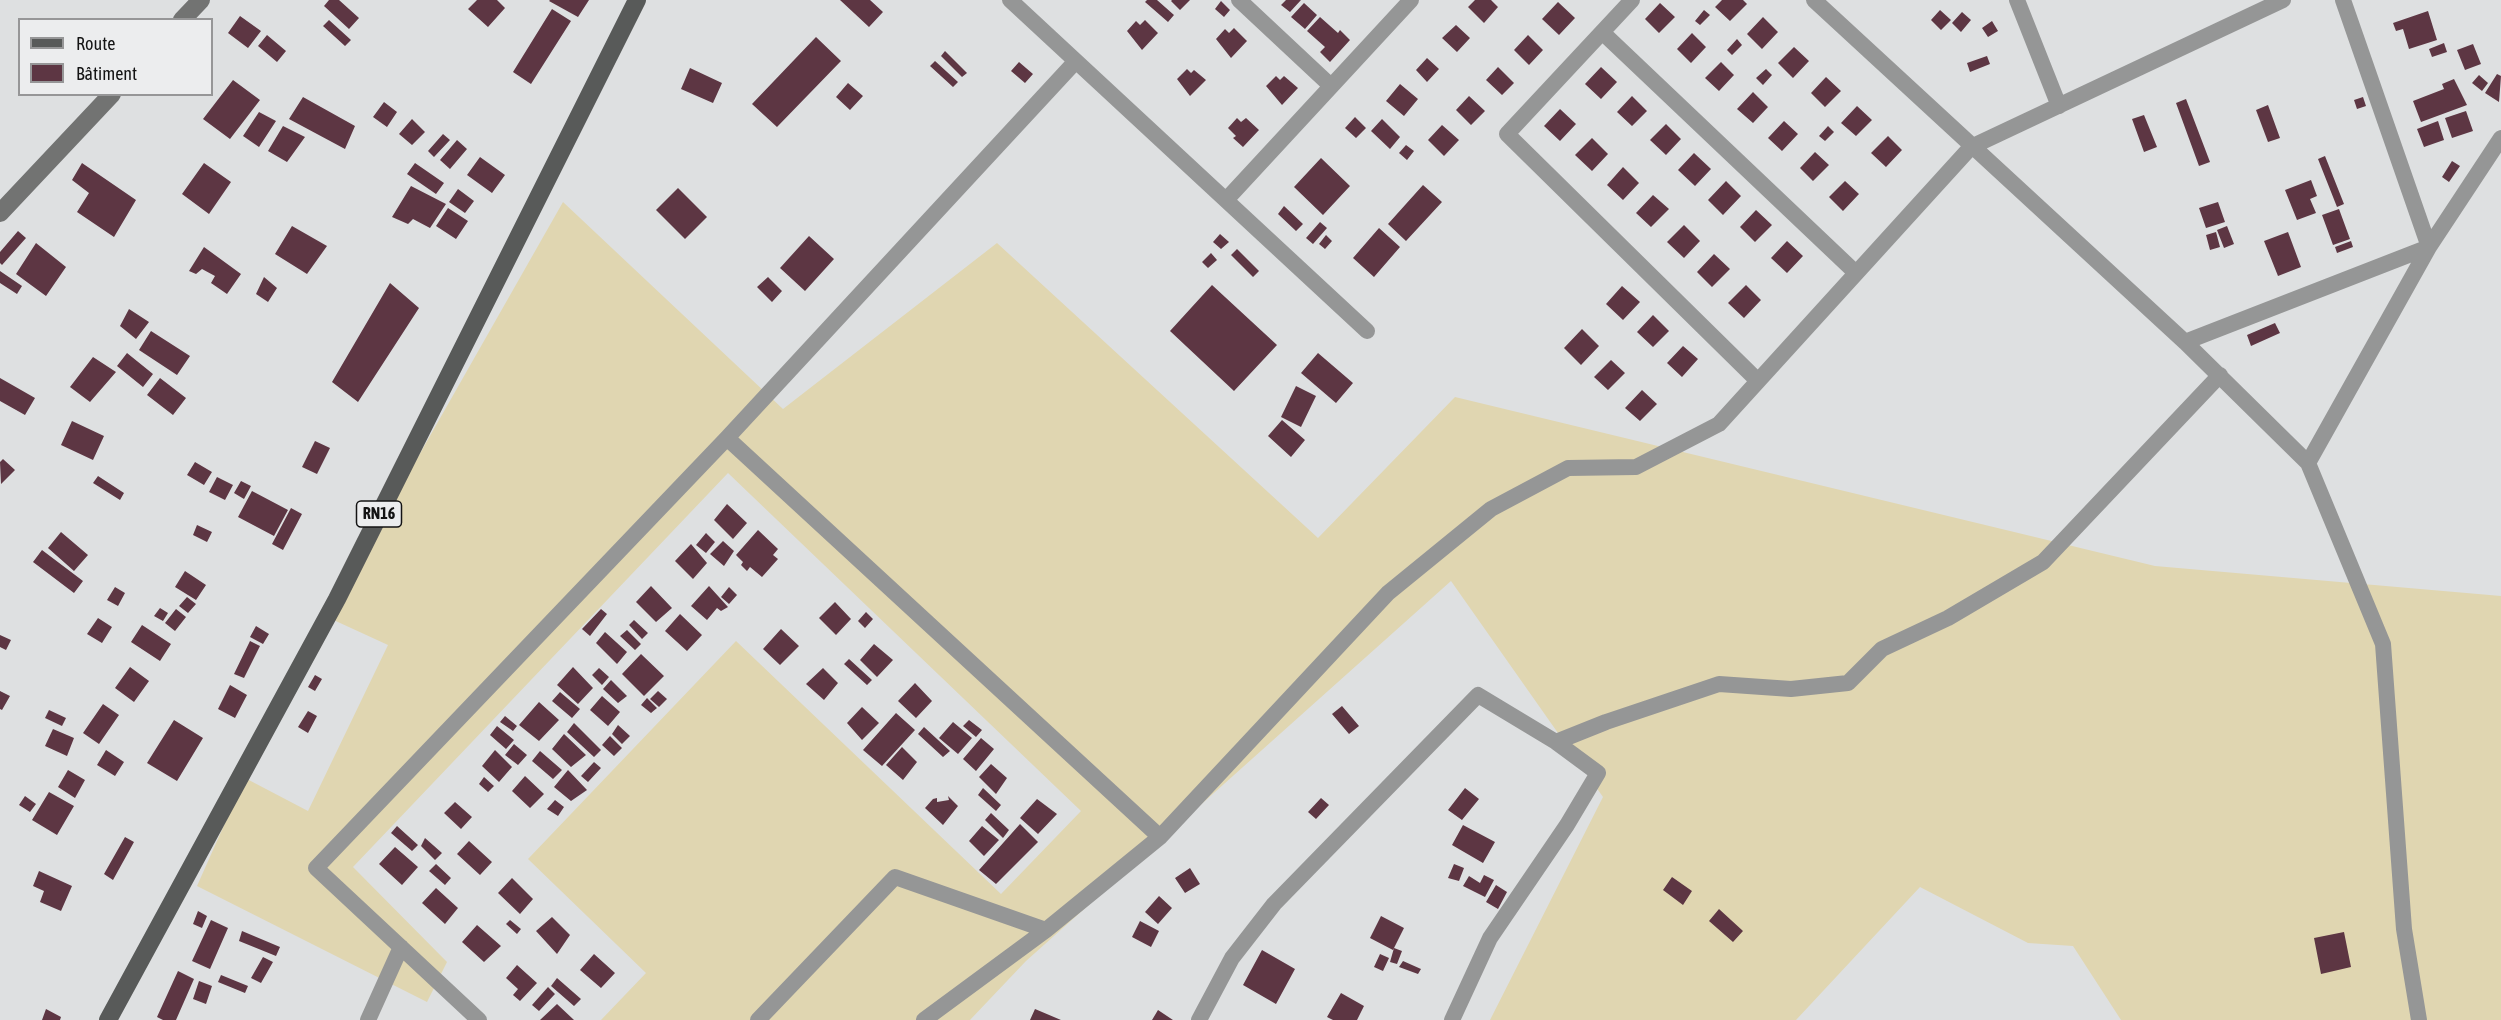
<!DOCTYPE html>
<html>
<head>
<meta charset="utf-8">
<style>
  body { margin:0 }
  #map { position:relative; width:2501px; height:1020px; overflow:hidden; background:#dee0e1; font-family:"Asap Condensed",sans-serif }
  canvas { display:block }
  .legend { position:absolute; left:18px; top:18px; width:195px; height:78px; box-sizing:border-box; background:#ecedee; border:2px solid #969697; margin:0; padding:8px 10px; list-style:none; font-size:18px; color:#141414 }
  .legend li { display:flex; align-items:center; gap:12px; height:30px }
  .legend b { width:30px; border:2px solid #969697 }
</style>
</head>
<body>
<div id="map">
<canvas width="2501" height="1020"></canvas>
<ul class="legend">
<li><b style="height:8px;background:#585a59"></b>Route</li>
<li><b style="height:16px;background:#5d3643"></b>Bâtiment</li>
</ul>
</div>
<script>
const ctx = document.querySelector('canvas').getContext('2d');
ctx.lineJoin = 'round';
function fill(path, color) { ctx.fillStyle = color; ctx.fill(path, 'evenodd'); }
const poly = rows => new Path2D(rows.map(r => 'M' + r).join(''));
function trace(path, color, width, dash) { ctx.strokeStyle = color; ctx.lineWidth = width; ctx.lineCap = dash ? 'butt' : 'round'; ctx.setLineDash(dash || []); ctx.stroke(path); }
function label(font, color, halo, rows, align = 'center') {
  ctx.font = font + ' "Asap Condensed",sans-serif'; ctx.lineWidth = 6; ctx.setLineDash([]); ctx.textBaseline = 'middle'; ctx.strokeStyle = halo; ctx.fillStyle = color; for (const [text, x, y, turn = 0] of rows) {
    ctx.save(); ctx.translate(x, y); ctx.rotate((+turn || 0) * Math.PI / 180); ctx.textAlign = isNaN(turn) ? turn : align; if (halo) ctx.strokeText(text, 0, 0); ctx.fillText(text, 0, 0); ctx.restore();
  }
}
const sand = poly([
  [563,202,783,409,997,243,1318,538,1455,397,2155,566,2501,596,2501,1020,2121,1020,2073,946,2028,943,1920,887,1796,1020,1490,1020,1603,797,1451,581,1026,961,970,1020,601,1020,646,973,528,859,736,641,1001,894,1081,811,728,473,353,867,447,962,427,1002,197,886,245,778,308,811,388,645,327,617]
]);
const building = poly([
  [329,0,339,0,359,18,349,29,324,6],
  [477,0,497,0,505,8,488,27,468,9],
  [550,0,589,0,578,17,549,1],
  [840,0,870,0,883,12,869,27],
  [1147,0,1157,0,1174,15,1168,22,1145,2],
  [1172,0,1190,0,1180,10,1171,1],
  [1286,0,1301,0,1290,12,1281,5],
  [1475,0,1491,0,1498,7,1484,23,1468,7],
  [1722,0,1743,0,1747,4,1730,21,1715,7],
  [1221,1,1230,10,1224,17,1215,9],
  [1558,2,1575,18,1559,35,1542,19],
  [1304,3,1317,15,1305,29,1291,17],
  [1660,3,1675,17,1659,33,1645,19],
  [552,9,571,21,531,84,513,72],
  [1704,10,1710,15,1700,25,1695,21],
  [1940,10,1951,20,1941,30,1931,20],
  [2428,11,2437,40,2409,49,2403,29,2396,31,2393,23],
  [1962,12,1971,20,1961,32,1952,23],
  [240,16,261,31,248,48,228,33],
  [1320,17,1338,33,1340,30,1350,40,1330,62,1320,52,1325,47,1307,31],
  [1763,17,1778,32,1762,49,1747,34],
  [329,20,351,40,345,46,323,26],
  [1145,20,1158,33,1142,50,1127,31,1136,21,1140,25],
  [1992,21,1998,31,1988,37,1982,28],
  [1456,25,1470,38,1457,52,1442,38],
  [1234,28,1247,41,1231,58,1216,39,1225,29,1229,33],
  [1692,33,1706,47,1691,63,1677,49],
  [267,35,286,51,277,62,258,46],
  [1528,35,1543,50,1529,65,1514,50],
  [816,37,841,61,777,127,752,104],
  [1737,39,1742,45,1732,55,1727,50],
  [2444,43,2447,52,2432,57,2429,49],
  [2473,44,2481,64,2465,70,2457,50],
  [1794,47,1809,61,1793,78,1778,63],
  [945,51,967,73,962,77,941,56],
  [1987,56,1990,64,1970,72,1967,63],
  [1427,58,1439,69,1427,82,1416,70],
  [935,61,958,82,953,87,930,66],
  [1019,62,1033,74,1025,83,1011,71],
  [1721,62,1734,75,1719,91,1705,78],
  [1498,67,1514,83,1502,95,1486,80],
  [1601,67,1617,82,1601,99,1585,84],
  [690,68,722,83,713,103,681,89],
  [1187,69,1191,73,1194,70,1206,80,1190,96,1177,79],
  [1766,69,1772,75,1763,85,1756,78],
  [2497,74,2501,76,2499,102,2485,93],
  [2479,75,2488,83,2482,91,2472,83],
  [1276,76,1280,80,1284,76,1298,88,1282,105,1266,86],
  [1826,77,1841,91,1825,107,1811,93],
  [2454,79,2467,105,2421,122,2413,101,2444,89,2442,84],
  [233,80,260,100,230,139,203,119],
  [848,83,863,96,850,110,836,97],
  [1400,84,1418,99,1404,116,1386,101],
  [1753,92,1768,107,1753,123,1737,109],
  [1469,96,1485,111,1471,125,1456,110],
  [1632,96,1647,111,1632,126,1617,112],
  [303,97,355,126,345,149,289,119],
  [2363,97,2366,106,2357,109,2354,100],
  [2186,99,2210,162,2199,166,2176,103],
  [384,102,397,112,387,127,373,117],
  [2268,105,2280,138,2268,142,2256,110],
  [1857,106,1872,120,1856,136,1841,123],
  [1560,109,1576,124,1560,141,1544,126],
  [2466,111,2473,131,2452,138,2445,118],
  [259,112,276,121,259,147,243,136],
  [2144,115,2157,147,2144,152,2132,119],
  [1355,117,1366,128,1356,138,1345,128],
  [1237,118,1241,122,1246,118,1259,130,1243,147,1233,138,1236,136,1228,128],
  [412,119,425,132,412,145,399,134],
  [1382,119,1400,137,1390,149,1371,131],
  [1784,121,1798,134,1782,151,1768,138],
  [2438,121,2444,140,2424,147,2417,129],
  [1666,124,1681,139,1666,155,1650,140],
  [1442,125,1459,140,1444,156,1428,140],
  [283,126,305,137,287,162,268,151],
  [1828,126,1834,132,1825,141,1819,136],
  [443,134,450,140,434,157,428,151],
  [1888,136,1902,150,1886,167,1871,153],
  [1592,138,1608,154,1592,171,1575,155],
  [457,140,467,149,450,169,440,160],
  [1406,145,1414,151,1407,160,1399,153],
  [1815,152,1829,165,1813,181,1800,168],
  [1694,153,1711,169,1695,186,1678,170],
  [2325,156,2344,204,2337,207,2318,159],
  [480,157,505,175,492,193,467,175],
  [1321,158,1350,186,1323,215,1294,187],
  [2452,161,2460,166,2449,182,2442,177],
  [82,163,136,200,114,237,77,212,89,193,72,180],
  [204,163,231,182,209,214,182,194],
  [415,163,444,183,436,194,407,174],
  [1623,167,1639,183,1623,200,1607,185],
  [2311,180,2317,196,2310,199,2316,213,2297,220,2285,190],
  [1726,181,1741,196,1723,215,1708,200],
  [1845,181,1859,194,1843,211,1829,197],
  [1423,185,1442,202,1406,241,1388,224],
  [411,186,446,204,430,228,413,219,408,224,392,217],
  [678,188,707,217,685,239,656,210],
  [458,189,474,201,465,213,449,202],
  [1653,195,1669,209,1651,227,1636,213],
  [2218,202,2225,222,2206,228,2199,208],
  [1284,206,1303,224,1296,231,1278,214],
  [448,208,468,221,456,239,436,226],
  [2339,209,2350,239,2333,245,2322,215],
  [1756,210,1772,225,1755,242,1740,227],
  [1320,222,1327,228,1313,244,1306,238],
  [1684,225,1700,241,1684,258,1667,242],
  [292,226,327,246,307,274,275,254],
  [2227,226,2234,244,2224,248,2217,230],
  [1379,228,1400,247,1374,277,1353,258],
  [18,231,26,238,2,265,0,263,0,252],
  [2216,232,2220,247,2210,250,2206,235],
  [2288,232,2301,267,2278,276,2264,241],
  [1220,234,1229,242,1221,249,1213,242],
  [1326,235,1332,241,1325,249,1319,244],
  [809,236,834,259,805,291,780,268],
  [1787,241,1803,256,1787,273,1771,258],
  [2351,241,2353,247,2337,253,2335,247],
  [36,243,66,267,46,296,16,274],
  [204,247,241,274,227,294,211,283,215,276,202,269,196,274,189,271],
  [1237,249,1259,271,1253,277,1231,255],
  [1211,253,1217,260,1208,268,1202,262],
  [1714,254,1730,269,1712,287,1697,272],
  [0,271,22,286,17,294,0,283],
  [264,277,277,288,268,302,256,294],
  [768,277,782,291,772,302,757,287],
  [390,283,419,308,358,402,332,382],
  [1212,285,1277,345,1234,391,1170,331],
  [1746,285,1761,300,1744,318,1728,303],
  [1622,286,1640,302,1623,320,1606,304],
  [129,309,149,322,136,339,120,326],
  [1653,315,1669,331,1653,347,1637,332],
  [2275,323,2280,333,2251,346,2247,335],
  [1582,329,1599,346,1581,365,1564,348],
  [151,331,190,356,177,375,139,350],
  [1683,346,1698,359,1682,377,1667,363],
  [127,353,153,374,143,387,117,366],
  [1318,353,1353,383,1336,403,1301,373],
  [93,357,116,372,90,402,70,387],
  [1611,360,1625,373,1608,390,1594,377],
  [0,378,35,398,25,415,0,401],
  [160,378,186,398,173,415,147,395],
  [1296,386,1316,396,1301,427,1281,417],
  [1642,390,1657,404,1640,421,1625,408],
  [1282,420,1305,440,1291,457,1268,436],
  [72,421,104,436,93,460,61,445],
  [315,441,330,448,317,474,302,467],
  [3,459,15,470,1,484,0,462],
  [195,462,212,472,204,485,187,475],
  [98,476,124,493,120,500,93,483],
  [217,477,233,485,225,500,209,492],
  [241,481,251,486,244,499,234,493],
  [252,491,288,510,274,536,238,517],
  [727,504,747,523,733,539,714,520],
  [291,508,302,514,283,550,272,544],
  [197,525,212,532,207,542,193,535],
  [758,530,778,549,773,555,778,559,762,577,750,567,747,571,741,565,743,562,736,555],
  [61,532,88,555,74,571,48,548],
  [706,533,715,542,706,553,696,545],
  [723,541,734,551,724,566,710,554],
  [691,544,707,563,693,579,675,561],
  [42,550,83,581,74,593,33,562],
  [185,571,206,585,196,600,175,587],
  [651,586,672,608,656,622,636,602],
  [709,586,728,607,721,611,717,608,707,620,691,606],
  [115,587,125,593,118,606,107,600],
  [729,587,737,595,729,604,721,597],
  [187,597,196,604,188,613,179,606],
  [835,602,851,619,836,635,819,618],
  [160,608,168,613,163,621,154,616],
  [176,609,186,617,175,631,165,623],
  [601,609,607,614,590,636,582,629],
  [866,612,873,619,865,628,858,621],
  [680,614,702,635,687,651,665,631],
  [98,618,112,627,102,643,87,634],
  [634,620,648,633,642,639,629,625],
  [142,625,171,644,160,661,131,642],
  [256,626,269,634,263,644,250,637],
  [781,629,799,646,780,665,763,649],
  [627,630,641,644,635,650,620,636],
  [605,632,627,652,617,664,596,643],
  [0,635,11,640,6,650,0,647],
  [250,641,260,646,244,678,234,674],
  [874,644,893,660,877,677,860,660],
  [641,654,664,676,644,696,622,674],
  [849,659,872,680,867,685,844,664],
  [130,667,149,681,134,702,115,688],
  [573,667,593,688,578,704,557,685],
  [599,668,609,677,602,685,592,675],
  [823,668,838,683,824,700,806,684],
  [315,675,322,679,315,691,308,687],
  [611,680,627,696,618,703,603,689],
  [915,683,932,701,916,718,898,701],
  [230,685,247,695,235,718,218,709],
  [0,691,10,696,2,710,0,709],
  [658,691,667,699,659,707,650,699],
  [560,692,580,709,572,718,552,701],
  [602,696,620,712,608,726,590,710],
  [647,698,657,708,651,713,641,705],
  [539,702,559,720,539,741,519,725],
  [103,704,119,715,99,744,83,733],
  [1342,706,1359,726,1349,734,1332,714],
  [862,707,879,723,862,740,847,723],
  [49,710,66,718,62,726,45,718],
  [308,711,317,716,308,733,298,727],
  [896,713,915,730,882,766,863,750],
  [505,716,517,726,513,731,500,722],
  [174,720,203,738,177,781,147,763],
  [969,720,982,730,976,737,963,726],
  [953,722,972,738,958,754,939,738],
  [574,723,601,750,594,757,567,732],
  [618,725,630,736,622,744,612,734],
  [497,726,514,740,506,749,490,735],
  [924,727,950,751,943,757,918,734],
  [53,729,74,738,67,756,45,746],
  [564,734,586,755,571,767,552,749],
  [610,736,622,748,614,756,602,745],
  [981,738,994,749,976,771,963,759],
  [514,744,527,755,518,765,505,755],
  [902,747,917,762,903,780,886,765],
  [106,750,124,762,115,776,97,765],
  [495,750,512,767,499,782,482,766],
  [540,751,562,770,553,779,532,761],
  [594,762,601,768,588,782,581,776],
  [991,764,1007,778,996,794,979,777],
  [68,770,85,780,75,798,58,787],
  [568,770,587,790,571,801,554,787],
  [525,776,544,794,530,808,512,791],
  [484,777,494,786,488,792,479,784],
  [983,788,1001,805,996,811,978,795],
  [1465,788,1479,799,1462,820,1448,810],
  [49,792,74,806,57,835,32,820],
  [25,796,36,804,30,812,19,805],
  [948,796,958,806,943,825,925,808,933,799,937,798,937,802,949,800],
  [1321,798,1329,805,1316,819,1308,812],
  [1037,799,1057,814,1038,834,1020,818],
  [555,800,564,807,558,816,547,809],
  [455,802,472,817,461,829,444,813],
  [991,813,1009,830,1003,838,985,820],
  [1020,824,1038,842,996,884,979,870],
  [1463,825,1495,842,1483,863,1452,845],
  [397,826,418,845,412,851,391,833],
  [982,826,999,840,984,856,969,841],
  [125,837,134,842,113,880,104,874],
  [425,838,442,853,435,860,421,846],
  [469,841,492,862,480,875,457,854],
  [395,847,418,867,402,885,379,864],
  [436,864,451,878,445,885,429,871],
  [1454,864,1464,868,1459,881,1448,878],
  [1190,868,1200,884,1185,893,1175,878],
  [39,871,72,886,61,911,40,902,44,891,33,886],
  [1484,875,1494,880,1485,897,1463,886,1469,876,1480,883],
  [1672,877,1692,891,1683,905,1663,890],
  [512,878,533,899,520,914,498,893],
  [1496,885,1507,892,1498,909,1486,902],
  [436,888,458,908,445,924,422,903],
  [1159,896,1172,908,1158,924,1145,912],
  [1719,909,1743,931,1733,942,1709,921],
  [198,911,207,916,202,928,193,924],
  [1381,916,1404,928,1393,950,1370,938],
  [552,917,570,935,557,954,536,931],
  [211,920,228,928,210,969,192,961],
  [510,920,521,929,517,934,506,924],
  [1140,921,1159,931,1151,947,1132,937],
  [477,925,501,946,484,962,462,942],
  [242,931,280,947,276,956,239,941],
  [2344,932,2351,967,2321,974,2314,938],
  [1394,948,1402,951,1397,964,1390,962],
  [1262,950,1295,969,1276,1004,1243,985],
  [594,954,615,973,601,988,580,970],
  [1380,954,1389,958,1383,971,1374,967],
  [263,957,273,962,261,983,251,978],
  [1403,961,1421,969,1418,974,1399,967],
  [517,965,537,983,520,1001,513,995,518,989,506,978],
  [178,971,194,979,176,1020,163,1020,157,1017],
  [221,975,248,986,245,993,218,982],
  [557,978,581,999,574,1006,551,986],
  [199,981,212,986,206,1004,193,999],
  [548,987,555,994,539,1011,532,1005],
  [1341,993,1364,1006,1357,1020,1333,1020,1327,1017],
  [557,1004,574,1020,540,1020],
  [46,1009,61,1017,60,1020,42,1020],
  [1035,1009,1061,1020,1030,1020],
  [1158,1010,1173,1020,1152,1020]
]);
const street = poly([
  [1010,0,1367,331],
  [1239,0,1331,86],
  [1632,0,1507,134,1758,381],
  [1814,0,2185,342,2308,463,2383,644,2404,929,2419,1020],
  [2017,0,2059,106],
  [1602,32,1856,273],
  [1226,200,1411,0],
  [2185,342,2429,247,2343,0],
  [727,438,1160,837],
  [2308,463,2429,247,2501,138],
  [368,1020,401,947],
  [479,1020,316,868,727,438,1076,61],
  [758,1020,895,877,1046,930],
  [924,1020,1046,930,1160,837,1388,593,1491,509,1568,468,1636,467,1719,424,1971,147,2283,0],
  [1199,1020,1232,958,1274,904,1478,695,1556,742,1606,722,1719,684,1791,689,1848,683,1882,649,1948,618,2043,562,2220,375],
  [1452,1020,1490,938,1567,825,1598,773,1556,742]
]);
const secondary = poly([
  [182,20,201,0],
  [0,213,112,94]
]);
const primary = poly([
  [108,1020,337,599,637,0]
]);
const shields = [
  [379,514,45]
];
const shieldNames = [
  ["RN16",379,514]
];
fill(sand, '#e0d6b1');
fill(building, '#5d3643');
trace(street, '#959696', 16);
trace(secondary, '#727372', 18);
trace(primary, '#585a59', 18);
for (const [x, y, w] of shields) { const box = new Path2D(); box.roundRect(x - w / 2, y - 13, w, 26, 4.5); ctx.fillStyle = '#ecedee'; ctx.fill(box); trace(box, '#141414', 1.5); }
label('bold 16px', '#141414', null, shieldNames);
</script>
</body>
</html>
